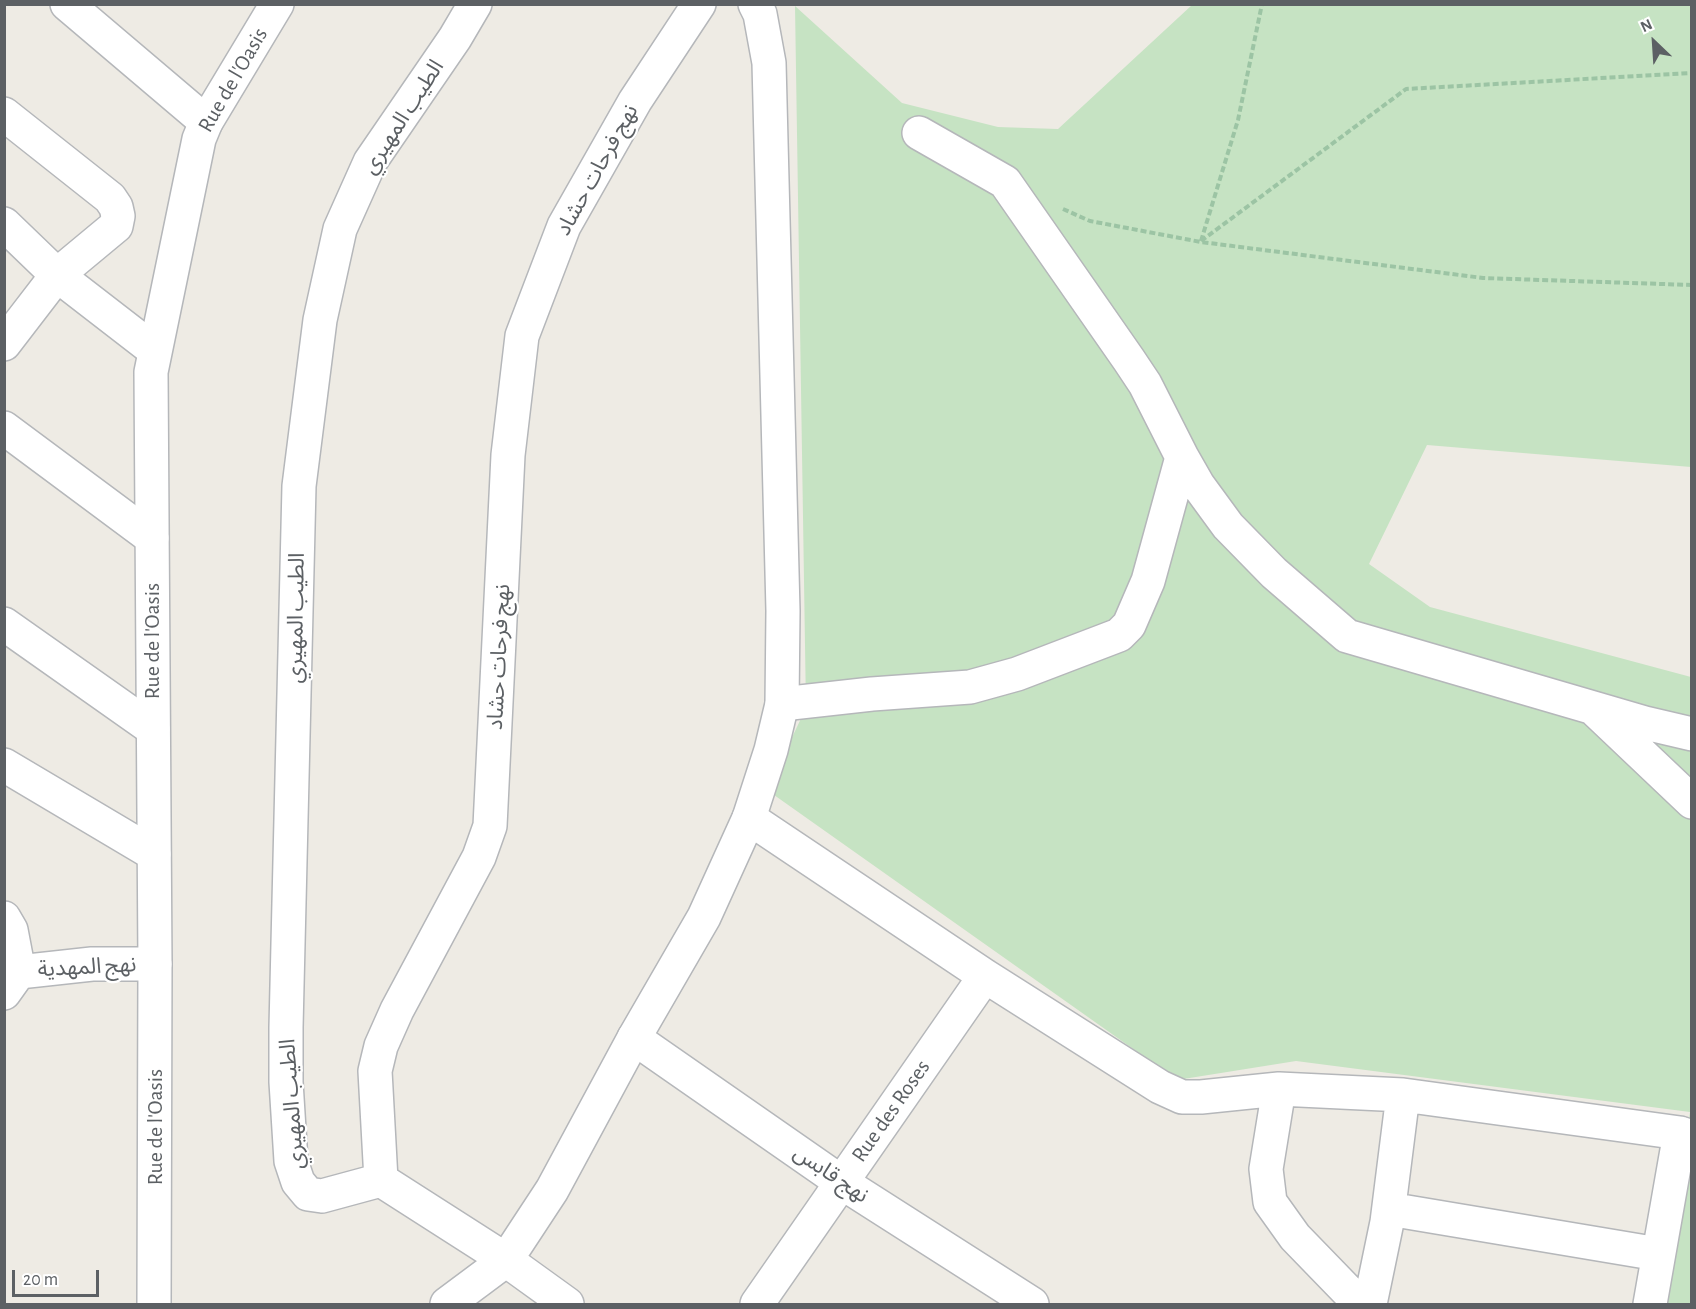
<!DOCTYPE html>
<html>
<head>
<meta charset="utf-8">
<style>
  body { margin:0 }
  #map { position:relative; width:1696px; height:1309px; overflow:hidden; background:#eeebe4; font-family:"Alegreya Sans",sans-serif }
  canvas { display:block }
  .frame { position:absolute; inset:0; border:6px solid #5c6064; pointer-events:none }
  .north { position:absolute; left:1624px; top:12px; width:60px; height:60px; -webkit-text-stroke:4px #fff; paint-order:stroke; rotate:335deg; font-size:16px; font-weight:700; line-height:24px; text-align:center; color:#5c6064 }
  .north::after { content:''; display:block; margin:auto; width:21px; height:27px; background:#5c6064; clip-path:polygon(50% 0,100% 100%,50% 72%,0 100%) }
  .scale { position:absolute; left:12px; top:1270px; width:87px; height:27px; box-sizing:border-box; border:3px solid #5c6064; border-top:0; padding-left:8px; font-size:18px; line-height:21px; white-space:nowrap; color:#5c6064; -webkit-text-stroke:4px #fff; paint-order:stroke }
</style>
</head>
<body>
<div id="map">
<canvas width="1696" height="1309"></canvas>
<div class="frame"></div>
<div class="north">N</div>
<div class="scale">20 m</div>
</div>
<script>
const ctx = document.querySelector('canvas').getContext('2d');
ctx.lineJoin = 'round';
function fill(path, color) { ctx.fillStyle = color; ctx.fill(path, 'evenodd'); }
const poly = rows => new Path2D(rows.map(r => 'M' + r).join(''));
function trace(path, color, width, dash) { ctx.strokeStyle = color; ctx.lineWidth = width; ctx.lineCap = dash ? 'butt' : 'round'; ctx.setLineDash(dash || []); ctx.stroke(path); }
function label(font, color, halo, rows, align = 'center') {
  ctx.font = font + ' "Alegreya Sans","Noto Sans Arabic",sans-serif'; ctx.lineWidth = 4.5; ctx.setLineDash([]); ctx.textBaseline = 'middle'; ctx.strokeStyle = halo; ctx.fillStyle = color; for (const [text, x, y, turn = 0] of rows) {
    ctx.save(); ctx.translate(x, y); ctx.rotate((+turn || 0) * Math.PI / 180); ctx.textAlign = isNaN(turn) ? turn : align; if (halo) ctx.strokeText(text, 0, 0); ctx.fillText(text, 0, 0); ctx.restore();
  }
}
const green = poly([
  [1192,5,1691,5,1691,467,1427,445,1369,564,1430,607,1691,677,1691,1304,1661,1304,1690,1112,1296,1061,1177,1080,767,790,806,708,795,6,902,103,998,127,1058,129]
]);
const path = poly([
  [1063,209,1090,221,1201,242,1483,278,1692,285],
  [1201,241,1406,89,1692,73],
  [1201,241,1238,120,1262,4]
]);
const minor = poly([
  [67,4,206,122],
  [4,114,110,198,116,207,118,216,116,226,57,275,4,344],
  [919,133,1005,182,1129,360,1145,384,1182,457,1198,485,1228,526,1274,573,1347,636,1645,723,1692,734],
  [4,224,57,275,154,350],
  [4,428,152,538],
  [4,624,153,729],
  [782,704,872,694,970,687,1017,674,1119,635,1129,625,1148,581,1182,457],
  [1595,710,1692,802],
  [4,765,154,854],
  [749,818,985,976,1160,1087,1182,1097,1201,1097,1279,1089,1403,1095,1680,1133,1692,1137],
  [4,918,11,930,19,972,4,993],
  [19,972,92,964,155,964],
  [634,1038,841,1182,1032,1304],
  [1279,1089,1266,1169,1270,1202,1295,1237,1360,1304],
  [381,1180,322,1196,308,1194,298,1182,291,1161,286,1082,286,1027,299,486,320,320,340,229,370,162,455,38,475,4],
  [1389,1209,1658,1254],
  [447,1304,506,1260,381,1180,375,1071,381,1046,397,1010,479,857,490,826,508,455,522,336,564,226,635,101,699,4],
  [757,1304,985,976],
  [1370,1304,1387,1222,1403,1095],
  [1650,1304,1680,1133]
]);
const tertiary = poly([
  [154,1304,155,964,151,372,199,139,206,122,277,4],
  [567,1304,506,1260,552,1190,634,1038,704,917,749,818,771,750,782,704,783,611,769,63,760,14,755,4]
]);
const streetNames = [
  ["Rue de l'Oasis",233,80,-60],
  ["الطيب المهيري",403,117,-57],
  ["نهج فرحات حشاد",597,170,-61],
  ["الطيب المهيري",296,618,-89],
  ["Rue de l'Oasis",152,641,-90],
  ["نهج فرحات حشاد",499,657,-87],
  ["نهج المهدية",87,967,-3],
  ["الطيب المهيري",292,1104,-94],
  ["Rue des Roses",891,1111,-55],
  ["Rue de l'Oasis",155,1127,-90],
  ["نهج قابس",831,1174,34]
];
fill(green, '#c6e3c3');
trace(minor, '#b5b7ba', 36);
trace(tertiary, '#b5b7ba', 36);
trace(path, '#9cc4a4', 4, [6, 3]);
trace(minor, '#fff', 33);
trace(tertiary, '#fff', 33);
label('22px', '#5c6064', '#fff', streetNames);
</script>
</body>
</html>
